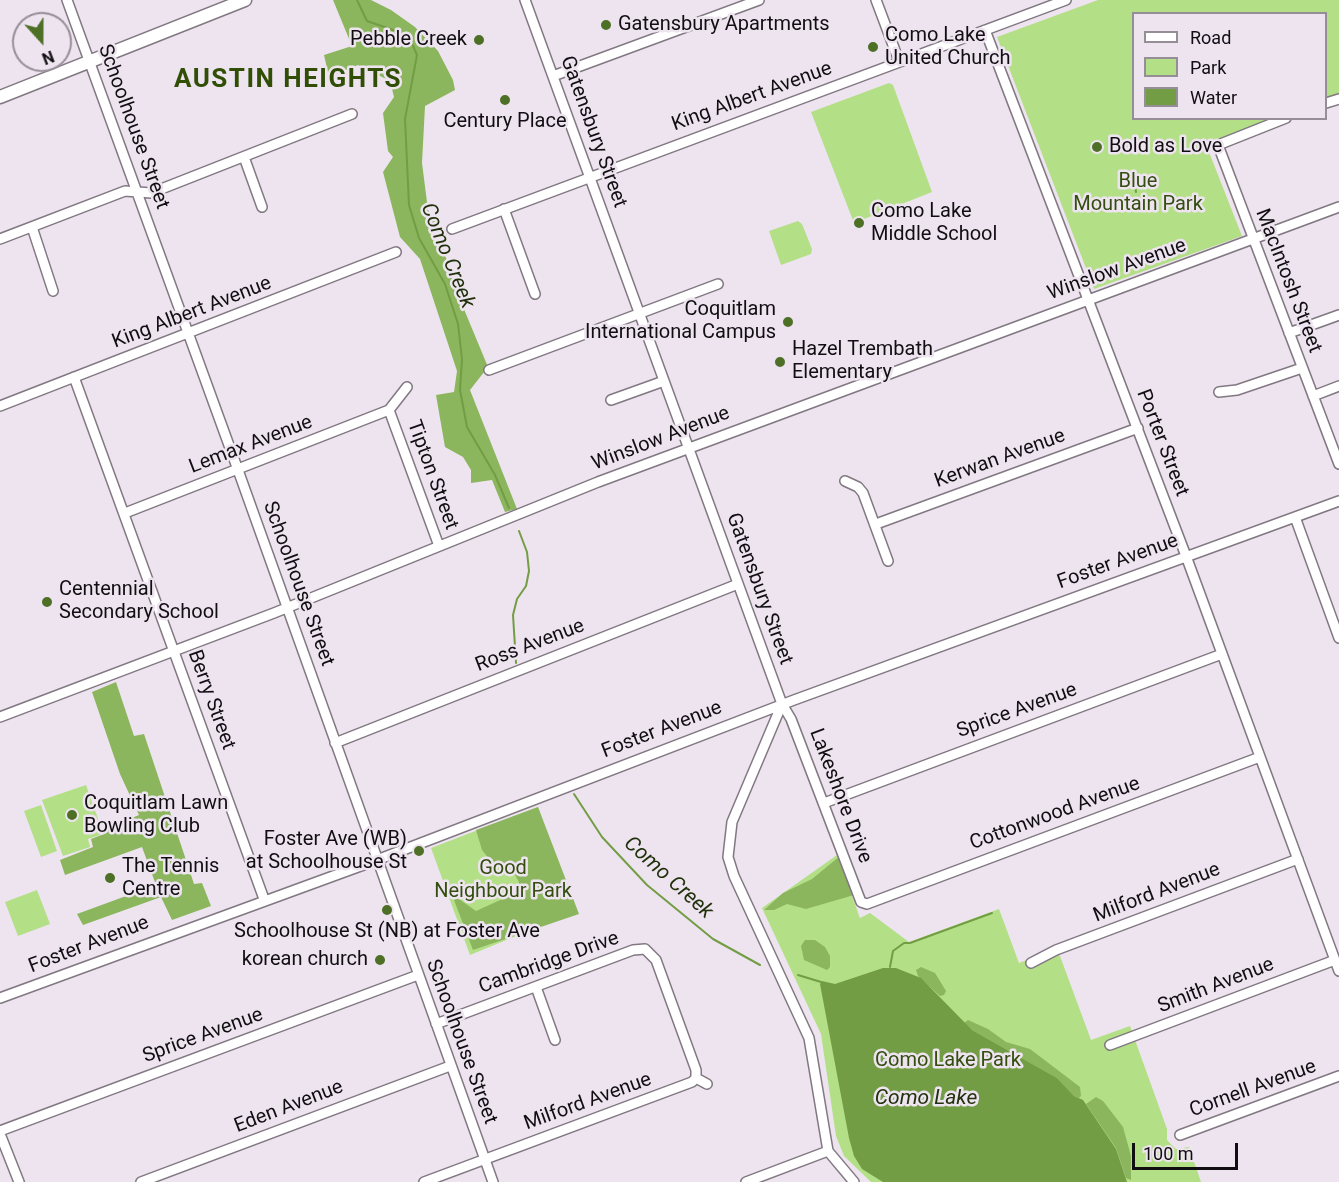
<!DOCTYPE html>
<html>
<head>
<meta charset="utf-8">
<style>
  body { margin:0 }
  #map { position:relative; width:1339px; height:1182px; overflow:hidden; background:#eee4f0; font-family:Roboto,sans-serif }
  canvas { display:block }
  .legend { position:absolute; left:1132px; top:12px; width:195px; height:108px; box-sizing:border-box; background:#eee4f0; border:2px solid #968e97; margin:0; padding:8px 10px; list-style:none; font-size:18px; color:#110e12 }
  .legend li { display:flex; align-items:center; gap:12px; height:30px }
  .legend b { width:30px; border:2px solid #968e97 }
  .north { position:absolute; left:12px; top:12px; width:60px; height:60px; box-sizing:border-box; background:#eee4f0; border:2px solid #968e97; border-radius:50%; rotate:159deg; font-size:16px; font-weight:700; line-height:24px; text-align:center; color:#110e12 }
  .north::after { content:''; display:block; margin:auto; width:21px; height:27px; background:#4e6f26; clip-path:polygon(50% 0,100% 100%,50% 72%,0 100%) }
  .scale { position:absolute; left:1132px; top:1143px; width:106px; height:27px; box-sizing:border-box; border:3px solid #110e12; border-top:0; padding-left:8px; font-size:18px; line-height:21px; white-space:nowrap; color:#110e12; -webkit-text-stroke:4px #eee4f0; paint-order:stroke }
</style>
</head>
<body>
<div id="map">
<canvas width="1339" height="1182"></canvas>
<ul class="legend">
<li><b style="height:8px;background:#fff"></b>Road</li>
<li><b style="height:16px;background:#b3df86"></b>Park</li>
<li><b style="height:16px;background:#739d44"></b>Water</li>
</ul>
<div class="north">N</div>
<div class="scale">100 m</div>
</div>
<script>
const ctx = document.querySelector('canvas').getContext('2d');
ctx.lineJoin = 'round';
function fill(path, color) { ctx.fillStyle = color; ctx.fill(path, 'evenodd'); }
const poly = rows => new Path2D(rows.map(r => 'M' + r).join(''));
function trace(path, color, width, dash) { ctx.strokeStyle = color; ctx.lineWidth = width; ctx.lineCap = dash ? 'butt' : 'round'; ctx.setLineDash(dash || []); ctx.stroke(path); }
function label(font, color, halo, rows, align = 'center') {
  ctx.font = font + ' Roboto,sans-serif'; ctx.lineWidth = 5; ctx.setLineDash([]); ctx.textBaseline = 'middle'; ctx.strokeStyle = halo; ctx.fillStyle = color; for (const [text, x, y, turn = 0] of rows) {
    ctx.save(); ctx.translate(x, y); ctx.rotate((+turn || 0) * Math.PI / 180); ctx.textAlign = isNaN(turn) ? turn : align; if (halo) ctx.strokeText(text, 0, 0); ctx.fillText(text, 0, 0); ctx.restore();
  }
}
const green = poly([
  [1098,0,1339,0,1339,96,1326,101,1326,14,1134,14,1134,118,1280,119,1207,147,1242,236,1094,289,997,37],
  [889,83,893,85,932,192,854,223,811,112],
  [798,221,802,224,812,249,811,254,781,265,769,231],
  [86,785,102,830,99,832,100,835,88,839,90,847,63,856,42,800],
  [41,805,57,851,41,857,24,811],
  [538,807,574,912,470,955,431,848],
  [837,855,860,918,870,913,909,942,999,909,1019,963,1057,948,1091,1040,1130,1026,1167,1129,1167,1140,1176,1149,1189,1147,1201,1182,871,1182,844,1156,836,1136,821,1034,762,908],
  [37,890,50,924,18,936,5,902]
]);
const forest = poly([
  [333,0,371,0,391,10,415,27,438,51,453,80,455,90,425,106,422,163,428,210,447,235,442,245,456,290,488,367,470,390,517,509,505,512,492,480,471,483,471,470,463,457,445,447,436,395,454,392,457,371,420,259,400,237,383,172,393,157,388,151,383,113,394,97,391,85,388,80,358,65,329,77,324,55,352,46],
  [116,682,134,736,144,734,194,884,202,883,211,906,172,920,161,897,83,925,77,914,156,885,142,847,65,875,60,860,93,847,91,839,104,834,103,830,139,815,120,774,92,692],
  [538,807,579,914,473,950,454,900,456,897,476,911,518,892,519,882,509,864,494,865,482,850,476,830],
  [840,856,854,895,806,909,787,904,774,910,764,910,783,893,812,879],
  [805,940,815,940,825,947,830,956,830,967,827,970,804,960,801,946],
  [921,967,935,973,946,991,944,995,940,996,918,976,916,970],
  [968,1020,988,1029,1006,1042,1030,1049,1080,1087,1081,1096,1079,1098,1074,1096,1057,1078,972,1030,964,1023],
  [1096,1097,1103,1101,1123,1127,1131,1156,1131,1180,1126,1178,1116,1148,1086,1104]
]);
const water = poly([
  [883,968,896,968,921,978,972,1030,1057,1078,1074,1096,1083,1100,1116,1149,1127,1182,883,1182,862,1169,854,1156,849,1138,820,984,822,981,835,984]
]);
const stream = poly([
  [357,0,367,21,396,31,410,39,417,55,405,119,409,205,419,238,445,284,458,324,462,359,460,390,467,427,495,475,509,508],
  [1134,181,1136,192],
  [516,663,513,615,517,599,526,586,529,571,527,552,519,531],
  [574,794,602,837,647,885,713,939,760,965],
  [890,967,893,951,904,943,910,943,992,913],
  [798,975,821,982]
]);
const minor = poly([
  [67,0,238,470,493,1182],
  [525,0,782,704,791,719,861,902,867,904,1260,757],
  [876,0,899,61],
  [985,30,1186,556,1339,971],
  [553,76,759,0],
  [1326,103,1339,99],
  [1286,118,1218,145,1339,464],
  [244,157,262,207],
  [504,209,535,294],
  [32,227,53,291],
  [452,229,1066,0],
  [0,239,125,191,151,193,352,114],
  [1289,333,1339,315],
  [489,370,718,284],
  [74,377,264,899],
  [407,387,389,410,439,546],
  [1219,392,1237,390,1302,368],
  [1313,396,1339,386],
  [611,400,664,381],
  [0,406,396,252],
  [845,481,858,487,863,493,888,561],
  [125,513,389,410],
  [1295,517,1339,638],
  [876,524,1138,428],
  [782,704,732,822,728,857,734,876,809,1038,828,1151,854,1182],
  [0,717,274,613,598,482,1339,207],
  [335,743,738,584],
  [824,803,1222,654],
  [1031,963,1056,950,1298,859],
  [536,987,555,1040],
  [0,998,377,860,794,700,1339,501],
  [436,1024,633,950,645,949,656,960,696,1070,696,1078],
  [1110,1045,1335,960],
  [696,1078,707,1084],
  [0,1131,418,975],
  [0,1134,19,1182],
  [1180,1135,1339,1076],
  [141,1182,450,1066],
  [424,1182,692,1082,696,1078],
  [746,1182,828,1151]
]);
const major = poly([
  [0,97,245,0]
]);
const markers = [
  [606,25,6,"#4e6f26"],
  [479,40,6,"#4e6f26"],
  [873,47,6,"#4e6f26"],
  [505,100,6,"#4e6f26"],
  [1097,147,6,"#4e6f26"],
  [859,223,6,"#4e6f26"],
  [788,322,6,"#4e6f26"],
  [780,362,6,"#4e6f26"],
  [47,602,6,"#4e6f26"],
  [72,815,6,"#4e6f26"],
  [419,851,6,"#4e6f26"],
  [110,878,6,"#4e6f26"],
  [387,910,6,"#4e6f26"],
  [380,960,6,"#4e6f26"]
];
const poiNames = [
  ["Gatensbury Apartments",618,25],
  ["Como Lake",885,36],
  ["United Church",885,59],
  ["Pebble Creek",467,40,"right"],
  ["Century Place",505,122,"center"],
  ["Bold as Love",1109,147],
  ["Como Lake",871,212],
  ["Middle School",871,235],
  ["Coquitlam",776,310,"right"],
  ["International Campus",776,333,"right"],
  ["Hazel Trembath",792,350],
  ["Elementary",792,373],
  ["Centennial",59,590],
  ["Secondary School",59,613],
  ["Coquitlam Lawn",84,804],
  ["Bowling Club",84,827],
  ["Foster Ave (WB)",407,840,"right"],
  ["at Schoolhouse St",407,863,"right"],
  ["The Tennis",122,867],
  ["Centre",122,890],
  ["Schoolhouse St (NB) at Foster Ave",387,932,"center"],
  ["korean church",368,960,"right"]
];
const streetNames = [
  ["King Albert Avenue",752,97,-20],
  ["Schoolhouse Street",133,127,70],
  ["Gatensbury Street",593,132,70],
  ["Winslow Avenue",1117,270,-20],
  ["MacIntosh Street",1288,281,69],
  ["King Albert Avenue",192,313,-21],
  ["Winslow Avenue",661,439,-21],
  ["Porter Street",1162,443,69],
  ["Lemax Avenue",251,445,-21],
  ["Kerwan Avenue",1000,459,-20],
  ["Tipton Street",432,475,70],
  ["Foster Avenue",1118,562,-20],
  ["Schoolhouse Street",298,584,70],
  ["Gatensbury Street",759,589,70],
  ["Ross Avenue",530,646,-21],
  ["Berry Street",211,700,70],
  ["Sprice Avenue",1017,711,-20],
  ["Foster Avenue",662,730,-21],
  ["Lakeshore Drive",840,796,69],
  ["Cottonwood Avenue",1055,814,-20],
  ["Milford Avenue",1157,893,-21],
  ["Foster Avenue",89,945,-21],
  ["Cambridge Drive",549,963,-20],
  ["Smith Avenue",1216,986,-21],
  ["Sprice Avenue",203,1036,-20],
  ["Schoolhouse Street",461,1042,70],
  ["Cornell Avenue",1253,1089,-20],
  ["Milford Avenue",588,1102,-20],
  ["Eden Avenue",289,1107,-21]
];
const parkNames = [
  ["Blue",1138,182],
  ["Mountain Park",1138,205],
  ["Good",503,869],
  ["Neighbour Park",503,892],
  ["Como Lake Park",948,1061]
];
const waterNames = [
  ["Como Creek",447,256,68],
  ["Como Creek",668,878,42],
  ["Como Lake",926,1099]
];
const districtNames = [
  ["AUSTIN HEIGHTS",288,80]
];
fill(green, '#b3df86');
fill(forest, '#8bb65d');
fill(water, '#739d44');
trace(stream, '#739d44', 2);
trace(minor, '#817882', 12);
trace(major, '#817882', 15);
trace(minor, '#fff', 9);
trace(major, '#fff', 12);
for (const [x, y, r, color] of markers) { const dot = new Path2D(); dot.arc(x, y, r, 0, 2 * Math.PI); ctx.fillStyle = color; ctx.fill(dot); trace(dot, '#eee4f0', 2); }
label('20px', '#110e12', '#eee4f0', poiNames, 'left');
label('20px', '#110e12', '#eee4f0', streetNames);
label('20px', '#334e0e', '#eee4f0', parkNames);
label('italic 21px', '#20310b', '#eee4f0', waterNames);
ctx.letterSpacing = '1.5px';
label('bold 26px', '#314e05', '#eee4f0', districtNames);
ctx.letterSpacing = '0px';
</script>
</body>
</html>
